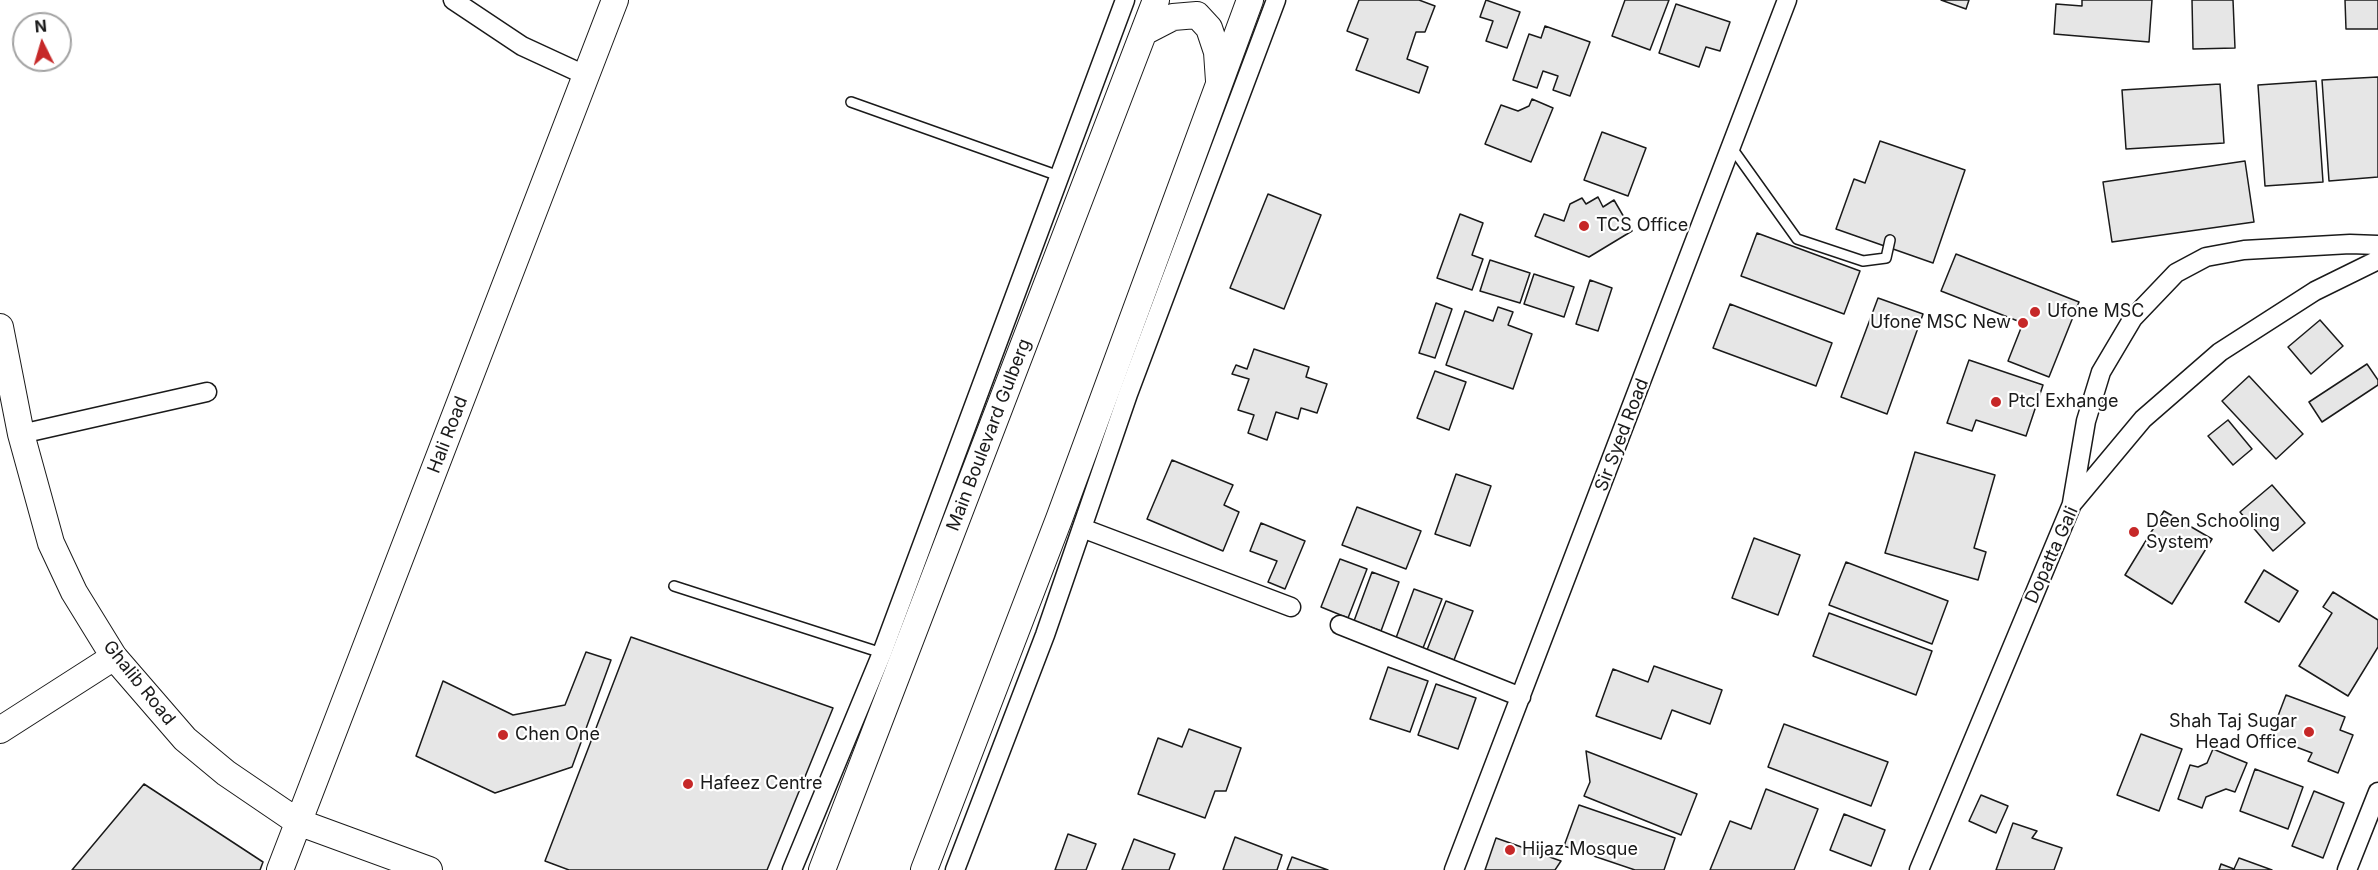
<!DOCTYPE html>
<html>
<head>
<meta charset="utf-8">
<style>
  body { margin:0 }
  #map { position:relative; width:2378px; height:870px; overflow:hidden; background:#fff; font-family:Inter,sans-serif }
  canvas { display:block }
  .north { position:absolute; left:12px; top:12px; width:60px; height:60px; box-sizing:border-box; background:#fff; border:2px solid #a3a3a3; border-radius:50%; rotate:355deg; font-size:16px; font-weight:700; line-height:24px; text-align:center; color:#1a1a1a }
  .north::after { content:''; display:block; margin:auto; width:21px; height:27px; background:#c62828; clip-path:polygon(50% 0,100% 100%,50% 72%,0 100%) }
</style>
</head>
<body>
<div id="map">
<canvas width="2378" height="870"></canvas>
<div class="north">N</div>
</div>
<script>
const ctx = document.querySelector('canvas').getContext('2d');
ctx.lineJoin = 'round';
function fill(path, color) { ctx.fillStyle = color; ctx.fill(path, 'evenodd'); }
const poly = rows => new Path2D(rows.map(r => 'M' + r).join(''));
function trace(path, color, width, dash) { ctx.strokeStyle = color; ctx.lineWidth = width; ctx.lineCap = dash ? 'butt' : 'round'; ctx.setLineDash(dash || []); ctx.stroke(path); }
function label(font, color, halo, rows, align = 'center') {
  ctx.font = font + ' Inter,sans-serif'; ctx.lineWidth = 4.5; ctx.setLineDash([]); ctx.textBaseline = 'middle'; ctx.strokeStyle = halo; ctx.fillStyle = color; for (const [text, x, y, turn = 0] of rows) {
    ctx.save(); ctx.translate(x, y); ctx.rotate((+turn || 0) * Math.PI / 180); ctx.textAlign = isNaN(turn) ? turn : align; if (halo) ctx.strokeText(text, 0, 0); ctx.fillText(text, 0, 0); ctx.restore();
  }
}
const building = poly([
  [1359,0,1419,0,1435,6,1425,32,1416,32,1407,59,1428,67,1419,93,1356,70,1368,39,1347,31,1359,0],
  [1486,0,1520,12,1507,48,1486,41,1493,21,1480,17,1486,0],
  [1625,0,1669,0,1650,50,1612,36,1625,0],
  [1941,0,1969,0,1966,9,1941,0],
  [2082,0,2152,0,2149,42,2054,34,2056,4,2082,6,2082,0],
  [2192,0,2233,0,2235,48,2193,49,2192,0],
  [2345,0,2378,0,2378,29,2346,29,2345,0],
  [1676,4,1730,22,1720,51,1706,47,1699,67,1659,53,1676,4],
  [1545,26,1590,42,1570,96,1553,90,1558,76,1543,71,1537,88,1513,80,1529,34,1541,38,1545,26],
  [2378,77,2378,177,2329,181,2322,80,2378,77],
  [2316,81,2323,182,2265,186,2258,85,2316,81],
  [2220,84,2224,143,2126,149,2122,90,2220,84],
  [1532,99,1553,108,1531,162,1485,144,1501,105,1518,111,1529,106,1532,99],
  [1602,132,1646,148,1628,196,1584,180,1602,132],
  [1880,141,1965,170,1933,263,1836,229,1854,179,1865,183,1880,141],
  [2245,161,2254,222,2112,242,2103,182,2245,161],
  [1268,194,1321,215,1284,309,1230,288,1268,194],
  [1598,197,1603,207,1614,200,1632,231,1589,257,1535,236,1544,214,1564,221,1570,204,1582,198,1586,204,1598,197],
  [1460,214,1483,223,1472,255,1483,259,1472,290,1437,278,1460,214],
  [1757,233,1860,271,1844,314,1741,276,1757,233],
  [1956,254,2079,302,2049,377,2008,361,2023,323,1941,291,1956,254],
  [1490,260,1530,273,1520,303,1480,291,1490,260],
  [1534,274,1574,287,1564,317,1524,304,1534,274],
  [1590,280,1612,288,1598,331,1576,324,1590,280],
  [1878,298,1923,314,1887,414,1841,397,1878,298],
  [1436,303,1452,309,1435,358,1419,353,1436,303],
  [1730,304,1832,343,1816,386,1713,348,1730,304],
  [1498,307,1513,312,1508,325,1532,334,1513,389,1446,365,1465,311,1493,321,1498,307],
  [2320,320,2343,346,2311,374,2288,347,2320,320],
  [1254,349,1309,367,1306,377,1327,384,1317,413,1301,408,1298,419,1276,412,1267,440,1248,433,1254,415,1238,410,1249,379,1232,374,1236,365,1247,369,1254,349],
  [1969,360,2043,385,2026,436,1976,420,1972,431,1947,423,1969,360],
  [2367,364,2378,380,2378,385,2322,422,2309,402,2367,364],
  [1435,371,1466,382,1449,430,1417,418,1435,371],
  [2249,376,2303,434,2276,459,2222,401,2249,376],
  [2228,420,2252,449,2233,465,2208,436,2228,420],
  [1915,452,1995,475,1974,548,1986,552,1978,580,1885,553,1915,452],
  [1172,460,1233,485,1224,505,1239,512,1223,551,1147,519,1172,460],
  [1456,474,1491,486,1470,546,1435,534,1456,474],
  [2272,485,2305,523,2273,551,2240,512,2272,485],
  [1357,507,1421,531,1406,569,1342,545,1357,507],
  [2164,511,2212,539,2172,604,2125,575,2164,511],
  [1261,523,1305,541,1285,589,1268,582,1277,561,1250,551,1261,523],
  [1754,538,1800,555,1778,615,1732,598,1754,538],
  [1340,559,1367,569,1348,618,1321,607,1340,559],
  [1846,562,1948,601,1932,644,1829,605,1846,562],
  [2264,570,2298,591,2279,622,2245,602,2264,570],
  [1372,572,1399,582,1381,631,1354,621,1372,572],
  [1414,589,1442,599,1423,648,1396,638,1414,589],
  [2333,592,2378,620,2378,647,2348,696,2299,666,2332,613,2323,607,2333,592],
  [1446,601,1473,611,1454,660,1427,650,1446,601],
  [1829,613,1932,651,1916,695,1813,656,1829,613],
  [631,637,833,708,767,870,569,870,545,861,631,637],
  [586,652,611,660,572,767,495,793,416,756,443,681,513,715,565,705,586,652],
  [1654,666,1722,690,1710,724,1672,710,1661,739,1596,716,1613,669,1648,682,1654,666],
  [1388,667,1428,681,1410,732,1370,719,1388,667],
  [1436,684,1476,698,1458,749,1418,735,1436,684],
  [2286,695,2345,717,2340,730,2353,735,2338,773,2308,761,2312,753,2270,737,2286,695],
  [1784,724,1888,762,1871,806,1768,767,1784,724],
  [1189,729,1241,748,1226,791,1215,791,1205,818,1138,794,1158,738,1182,747,1189,729],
  [2141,734,2182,749,2159,811,2117,795,2141,734],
  [2213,749,2247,763,2235,792,2226,789,2206,797,2202,808,2178,799,2190,765,2198,767,2207,763,2213,749],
  [1586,751,1697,794,1681,835,1584,796,1590,782,1586,751],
  [2255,769,2303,787,2288,829,2240,811,2255,769],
  [144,784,263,862,260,870,72,870,144,784],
  [1766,789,1818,809,1794,870,1710,870,1730,821,1751,829,1766,789],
  [2314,791,2344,803,2323,858,2292,846,2314,791],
  [1981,795,2008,806,1996,833,1969,821,1981,795],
  [1579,805,1675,838,1664,870,1635,870,1564,846,1579,805],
  [1844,814,1885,830,1871,866,1830,850,1844,814],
  [2013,823,2037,831,2032,838,2062,848,2054,870,1996,870,2013,823],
  [1068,834,1096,844,1086,870,1055,870,1068,834],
  [1235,837,1282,855,1277,870,1223,870,1235,837],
  [1496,838,1561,861,1555,870,1485,870,1496,838],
  [1134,839,1175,854,1169,870,1122,870,1134,839],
  [1292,857,1328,870,1287,870,1292,857],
  [2239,858,2272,870,2219,870,2221,864,2234,869,2239,858]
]);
const lane = poly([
  [851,102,1059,176],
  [1732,148,1797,239,1863,261,1886,258,1890,240],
  [674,586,882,653]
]);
const street = poly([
  [453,0,522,46,587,76],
  [21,434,207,392],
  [2072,503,2086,421,2101,372,2133,318,2176,273,2206,257,2244,250,2350,244,2378,245],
  [1082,528,1291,607],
  [1340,625,1521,697],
  [792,870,882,653,1125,0],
  [955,870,1045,635,1128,394,1276,0],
  [1454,870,1787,0],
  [1919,870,2072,504,2143,419,2220,352,2315,291,2378,260],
  [2347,870,2378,792]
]);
const secondary = poly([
  [1144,32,1173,17,1197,15,1209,28,1217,52,1219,81],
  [0,327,21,434,51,543,74,592,114,657,185,739,226,773,298,822,429,870],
  [0,730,114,657],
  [280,870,615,0],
  [822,870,1156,0],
  [924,870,1059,519,1250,0]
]);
const markers = [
  [1584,226,6,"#c62828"],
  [2035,312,6,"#c62828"],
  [2023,323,6,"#c62828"],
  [1996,402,6,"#c62828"],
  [2134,532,6,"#c62828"],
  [2309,732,6,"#c62828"],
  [503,735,6,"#c62828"],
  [688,784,6,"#c62828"],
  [1510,850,6,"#c62828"]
];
const poiNames = [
  ["TCS Office",1596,226],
  ["Ufone MSC",2047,312],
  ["Ufone MSC New",2011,323,"right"],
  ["Ptcl Exhange",2008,402],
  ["Deen Schooling",2146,522],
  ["System",2146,543],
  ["Shah Taj Sugar",2297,722,"right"],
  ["Head Office",2297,743,"right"],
  ["Chen One",515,735],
  ["Hafeez Centre",700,784],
  ["Hijaz Mosque",1522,850]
];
const streetNames = [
  ["Hali Road",448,435,-69],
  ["Main Boulevard Gulberg",989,435,-69],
  ["Sir Syed Road",1622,435,-69],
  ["Dopatta Gali",2052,555,-66],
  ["Ghalib Road",139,683,51]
];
fill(building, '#e6e6e6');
trace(building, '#1a1a1a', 1.5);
trace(lane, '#1a1a1a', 12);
trace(street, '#1a1a1a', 21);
trace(secondary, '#1a1a1a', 28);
trace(lane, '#fff', 9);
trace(street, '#fff', 18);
trace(secondary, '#fff', 26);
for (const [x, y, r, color] of markers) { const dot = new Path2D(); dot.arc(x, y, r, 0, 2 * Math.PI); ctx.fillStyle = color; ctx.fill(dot); trace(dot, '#fff', 2); }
label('18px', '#1a1a1a', '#fff', poiNames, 'left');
label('18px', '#1a1a1a', '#fff', streetNames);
</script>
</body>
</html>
